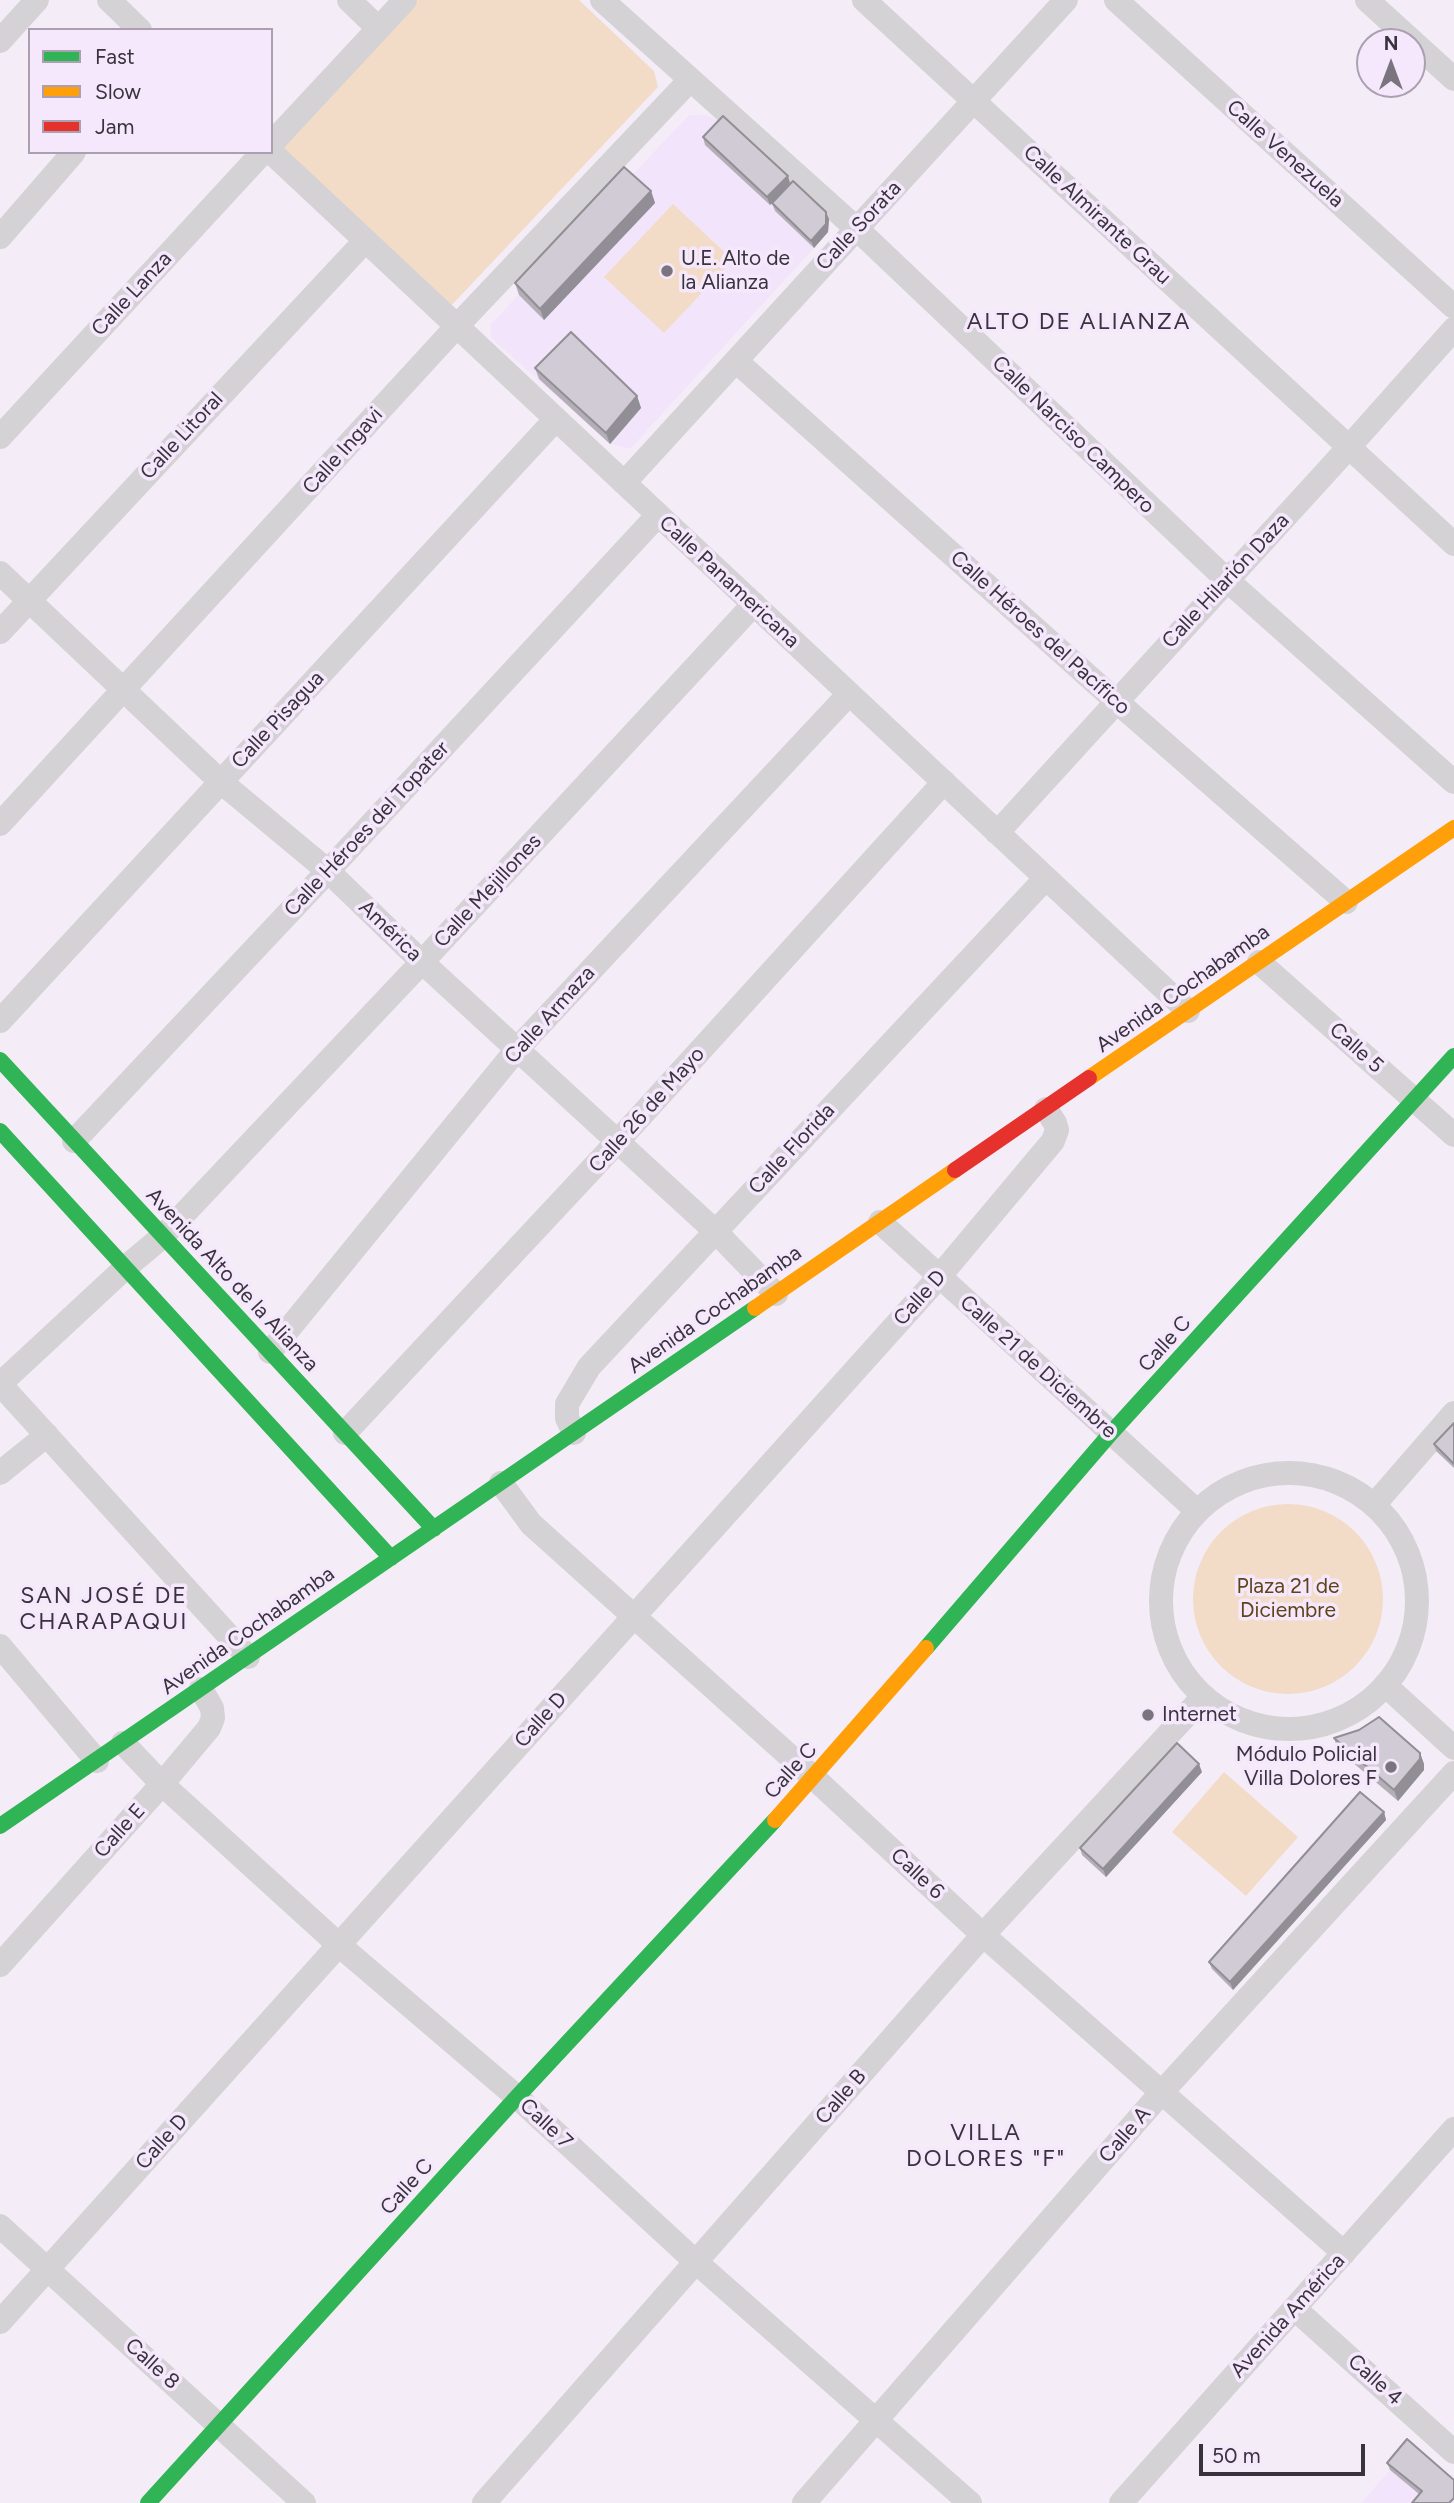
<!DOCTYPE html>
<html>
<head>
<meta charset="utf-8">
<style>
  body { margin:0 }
  #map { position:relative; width:1454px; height:2503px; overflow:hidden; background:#f4edf8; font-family:Figtree,sans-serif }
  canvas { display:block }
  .legend { position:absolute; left:28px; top:28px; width:245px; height:126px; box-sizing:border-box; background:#f5e8fd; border:2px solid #aaa0b0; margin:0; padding:9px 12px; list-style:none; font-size:21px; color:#39333d }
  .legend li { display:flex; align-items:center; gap:14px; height:35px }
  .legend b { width:35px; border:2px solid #aaa0b0 }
  .north { position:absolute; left:1356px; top:28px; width:70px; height:70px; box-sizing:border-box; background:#f5e8fd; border:2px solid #aaa0b0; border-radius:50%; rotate:0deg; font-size:19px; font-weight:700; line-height:28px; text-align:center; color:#39333d }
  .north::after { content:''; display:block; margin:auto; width:24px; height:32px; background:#7a747e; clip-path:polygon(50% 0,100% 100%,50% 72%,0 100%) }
  .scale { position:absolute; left:1199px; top:2444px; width:166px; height:32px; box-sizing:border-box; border:4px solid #39333d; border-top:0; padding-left:9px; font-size:21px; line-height:24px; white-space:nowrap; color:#39333d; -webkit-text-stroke:5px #f5e8fd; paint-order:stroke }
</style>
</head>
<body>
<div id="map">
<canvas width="1454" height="2503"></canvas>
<ul class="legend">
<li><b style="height:9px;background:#30b455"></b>Fast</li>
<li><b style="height:9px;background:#ff9f0a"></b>Slow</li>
<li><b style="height:9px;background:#e5322d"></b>Jam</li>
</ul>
<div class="north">N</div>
<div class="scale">50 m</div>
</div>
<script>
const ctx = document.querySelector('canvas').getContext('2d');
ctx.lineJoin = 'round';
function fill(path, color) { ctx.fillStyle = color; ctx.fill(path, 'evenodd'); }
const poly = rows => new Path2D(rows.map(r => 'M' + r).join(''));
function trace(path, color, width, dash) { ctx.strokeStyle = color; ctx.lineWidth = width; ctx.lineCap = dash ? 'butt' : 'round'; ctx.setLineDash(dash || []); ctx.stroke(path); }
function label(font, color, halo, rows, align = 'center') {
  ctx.font = font + ' Figtree,sans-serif'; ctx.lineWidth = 7; ctx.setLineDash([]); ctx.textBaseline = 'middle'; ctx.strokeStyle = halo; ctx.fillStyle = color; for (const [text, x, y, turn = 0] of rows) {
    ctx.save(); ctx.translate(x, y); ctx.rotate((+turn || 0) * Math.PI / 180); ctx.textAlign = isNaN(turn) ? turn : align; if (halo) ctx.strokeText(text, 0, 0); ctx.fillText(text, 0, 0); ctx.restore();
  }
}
const built = poly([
  [689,115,705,115,726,123,790,183,814,248,630,449,610,444,491,338,490,325],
  [1410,2447,1454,2503,1361,2503]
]);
const green = poly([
  [418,0,579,0,654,71,658,87,447,310,276,151],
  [673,204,733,260,664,333,604,277],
  '1193 1599a95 95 0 1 1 190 0a95 95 0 1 1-190 0Z',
  [1224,1772,1298,1837,1246,1896,1172,1832]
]);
const street = poly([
  [109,0,140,30],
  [349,0,378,28],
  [602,0,857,229,1227,580,1454,782],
  [864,0,1454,544],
  [1116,0,1454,307],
  [1367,0,1454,79],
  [0,41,37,0],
  [271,144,405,0],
  [271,152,1188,1011],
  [0,237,74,152],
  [736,361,1116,701,1346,902],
  [0,437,263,152],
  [624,483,1066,0],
  [0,573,221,782,328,871,422,962,715,1231,776,1294],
  [0,632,365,241],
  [0,824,457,326,690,80],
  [997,833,1349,447,1454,329],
  [1259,962,1454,1135],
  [0,1021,556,419],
  [74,1141,328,871,658,515],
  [880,1222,1197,1511],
  [270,1352,518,1048,849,694],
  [0,1384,125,1268,163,1236,422,962,754,604],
  [0,1384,248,1657],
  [345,1433,618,1141,944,782],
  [574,1433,567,1418,567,1404,589,1367,1046,878],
  '1161 1601a128 128 0 1 1 256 0a128 128 0 1 1-256 0Z',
  [0,1473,47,1435],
  [501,1483,531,1524,814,1778,983,1935,1344,2253],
  [1374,1505,1454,1413],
  [0,1646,97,1761],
  [1385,1685,1454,1748],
  [123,1743,162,1784,339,1945,517,2097,697,2263,970,2503],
  [0,1965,162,1784,209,1728,213,1718,212,1708,201,1689],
  [0,2226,304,2503],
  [1295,2309,1454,2452],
  [0,2322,939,1277,1053,1141,1057,1130,1055,1123,1046,1109],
  [484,2503,983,1935,1203,1697],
  [804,2503,1161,2093,1454,1773],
  [1121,2503,1454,2129]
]);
const fast = poly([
  [0,1060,434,1529],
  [0,1131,391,1558],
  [926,1648,1111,1433,1454,1056],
  [0,1826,755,1308],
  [148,2503,517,2097,775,1820]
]);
const slow = poly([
  [1089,1078,1454,828],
  [755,1308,955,1170],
  [775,1820,926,1648]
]);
const jam = poly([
  [955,1170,1089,1078]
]);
const wall = poly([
  [703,137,790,183,770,205,705,145],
  [651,191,655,203,544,320,519,295,515,283],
  [772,203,829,219,828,232,814,248,775,211],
  [535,368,637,396,641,408,610,444,539,379],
  [1454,1423,1454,1468,1436,1451,1434,1444],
  [1334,1738,1420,1753,1424,1764,1424,1770,1398,1801,1338,1750],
  [1202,1772,1106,1877,1082,1855,1080,1848],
  [1384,1812,1386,1820,1233,1990,1212,1969,1209,1962],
  [1387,2463,1454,2480,1419,2494,1390,2470]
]);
const shadedWall = poly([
  [788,176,790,183,770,205,767,197],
  [651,191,655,203,544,320,540,309],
  [826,212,829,219,828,232,814,248,811,241],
  [637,396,641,408,610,444,606,433],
  [1420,1753,1424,1764,1424,1770,1398,1801,1394,1790],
  [1199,1764,1202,1772,1106,1877,1103,1869],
  [1384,1812,1386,1820,1233,1990,1230,1982]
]);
const building = poly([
  [723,116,788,176,767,197,703,137,723,116],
  [624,167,651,191,540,309,515,283,624,167],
  [793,181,826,212,826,224,811,241,772,203,793,181],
  [571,332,637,396,606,433,535,368,571,332],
  [1454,1423,1454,1464,1434,1444,1454,1423],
  [1379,1717,1420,1753,1420,1759,1394,1790,1334,1738,1359,1730,1379,1717],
  [1177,1743,1199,1764,1103,1869,1080,1848,1177,1743],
  [1360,1792,1384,1812,1230,1982,1209,1962,1360,1792],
  [1407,2439,1454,2480,1454,2498,1449,2503,1412,2503,1422,2491,1387,2463,1407,2439]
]);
const markers = [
  [667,271,7,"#7a747e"],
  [1148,1715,7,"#7a747e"],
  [1391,1767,7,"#7a747e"]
];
const streetNames = [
  ["Calle Venezuela",1285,154,42],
  ["Calle Almirante Grau",1097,215,43],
  ["Calle Sorata",859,226,-47],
  ["Calle Lanza",132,294,-47],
  ["Calle Narciso Campero",1073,435,44],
  ["Calle Litoral",182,436,-47],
  ["Calle Ingavi",343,451,-48],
  ["Calle Hilarión Daza",1226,581,-47],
  ["Calle Panamericana",729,582,43],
  ["Calle Héroes del Pacífico",1040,633,42],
  ["Calle Pisagua",278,720,-47],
  ["Calle Héroes del Topater",367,829,-47],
  ["Calle Mejillones",488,891,-47],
  ["América",390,931,44],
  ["Avenida Cochabamba",1183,989,-35],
  ["Calle Armaza",550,1015,-48],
  ["Calle 5",1356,1048,42],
  ["Calle 26 de Mayo",647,1110,-48],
  ["Calle Florida",792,1149,-47],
  ["Avenida Alto de la Alianza",232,1280,47],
  ["Calle D",920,1298,-48],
  ["Avenida Cochabamba",715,1310,-35],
  ["Calle C",1165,1344,-48],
  ["Calle 21 de Diciembre",1038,1367,42],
  ["Avenida Cochabamba",248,1631,-35],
  ["Calle D",541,1720,-48],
  ["Calle C",791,1771,-48],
  ["Calle E",120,1831,-48],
  ["Calle 6",917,1874,43],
  ["Calle B",841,2097,-49],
  ["Calle 7",546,2124,43],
  ["Calle A",1125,2135,-49],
  ["Calle D",162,2142,-48],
  ["Calle C",407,2187,-48],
  ["Avenida América",1288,2316,-48],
  ["Calle 8",152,2364,42],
  ["Calle 4",1375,2380,42]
];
const poiNames = [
  ["U.E. Alto de",681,259],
  ["la Alianza",681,283],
  ["Internet",1162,1715],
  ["Módulo Policial",1377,1755,"right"],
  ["Villa Dolores F",1377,1779,"right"]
];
const parkNames = [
  ["Plaza 21 de",1288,1587],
  ["Diciembre",1288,1611]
];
const neighbourhoodNames = [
  ["ALTO DE ALIANZA",1079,322],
  ["SAN JOSÉ DE",104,1596],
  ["CHARAPAQUI",104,1622],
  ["VILLA",986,2133],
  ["DOLORES \"F\"",986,2159]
];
fill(built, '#f2e4fb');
fill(green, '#f2dcc8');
trace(street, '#d4d2d5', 24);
trace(fast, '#30b455', 16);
trace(slow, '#ff9f0a', 16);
trace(jam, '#e5322d', 16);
fill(wall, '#b4afb7');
fill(shadedWall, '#928e95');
fill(building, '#d1cbd5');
trace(building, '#928e95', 2);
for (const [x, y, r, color] of markers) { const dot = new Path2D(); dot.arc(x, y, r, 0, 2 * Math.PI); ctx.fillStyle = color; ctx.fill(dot); trace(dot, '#f5e8fd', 2.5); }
label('21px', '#39333d', '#f5e8fd', streetNames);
label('21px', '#39333d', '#f5e8fd', poiNames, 'left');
label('21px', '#614416', '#f5e8fd', parkNames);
ctx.letterSpacing = '2px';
label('23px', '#39333d', '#f5e8fd', neighbourhoodNames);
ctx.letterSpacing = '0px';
</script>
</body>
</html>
